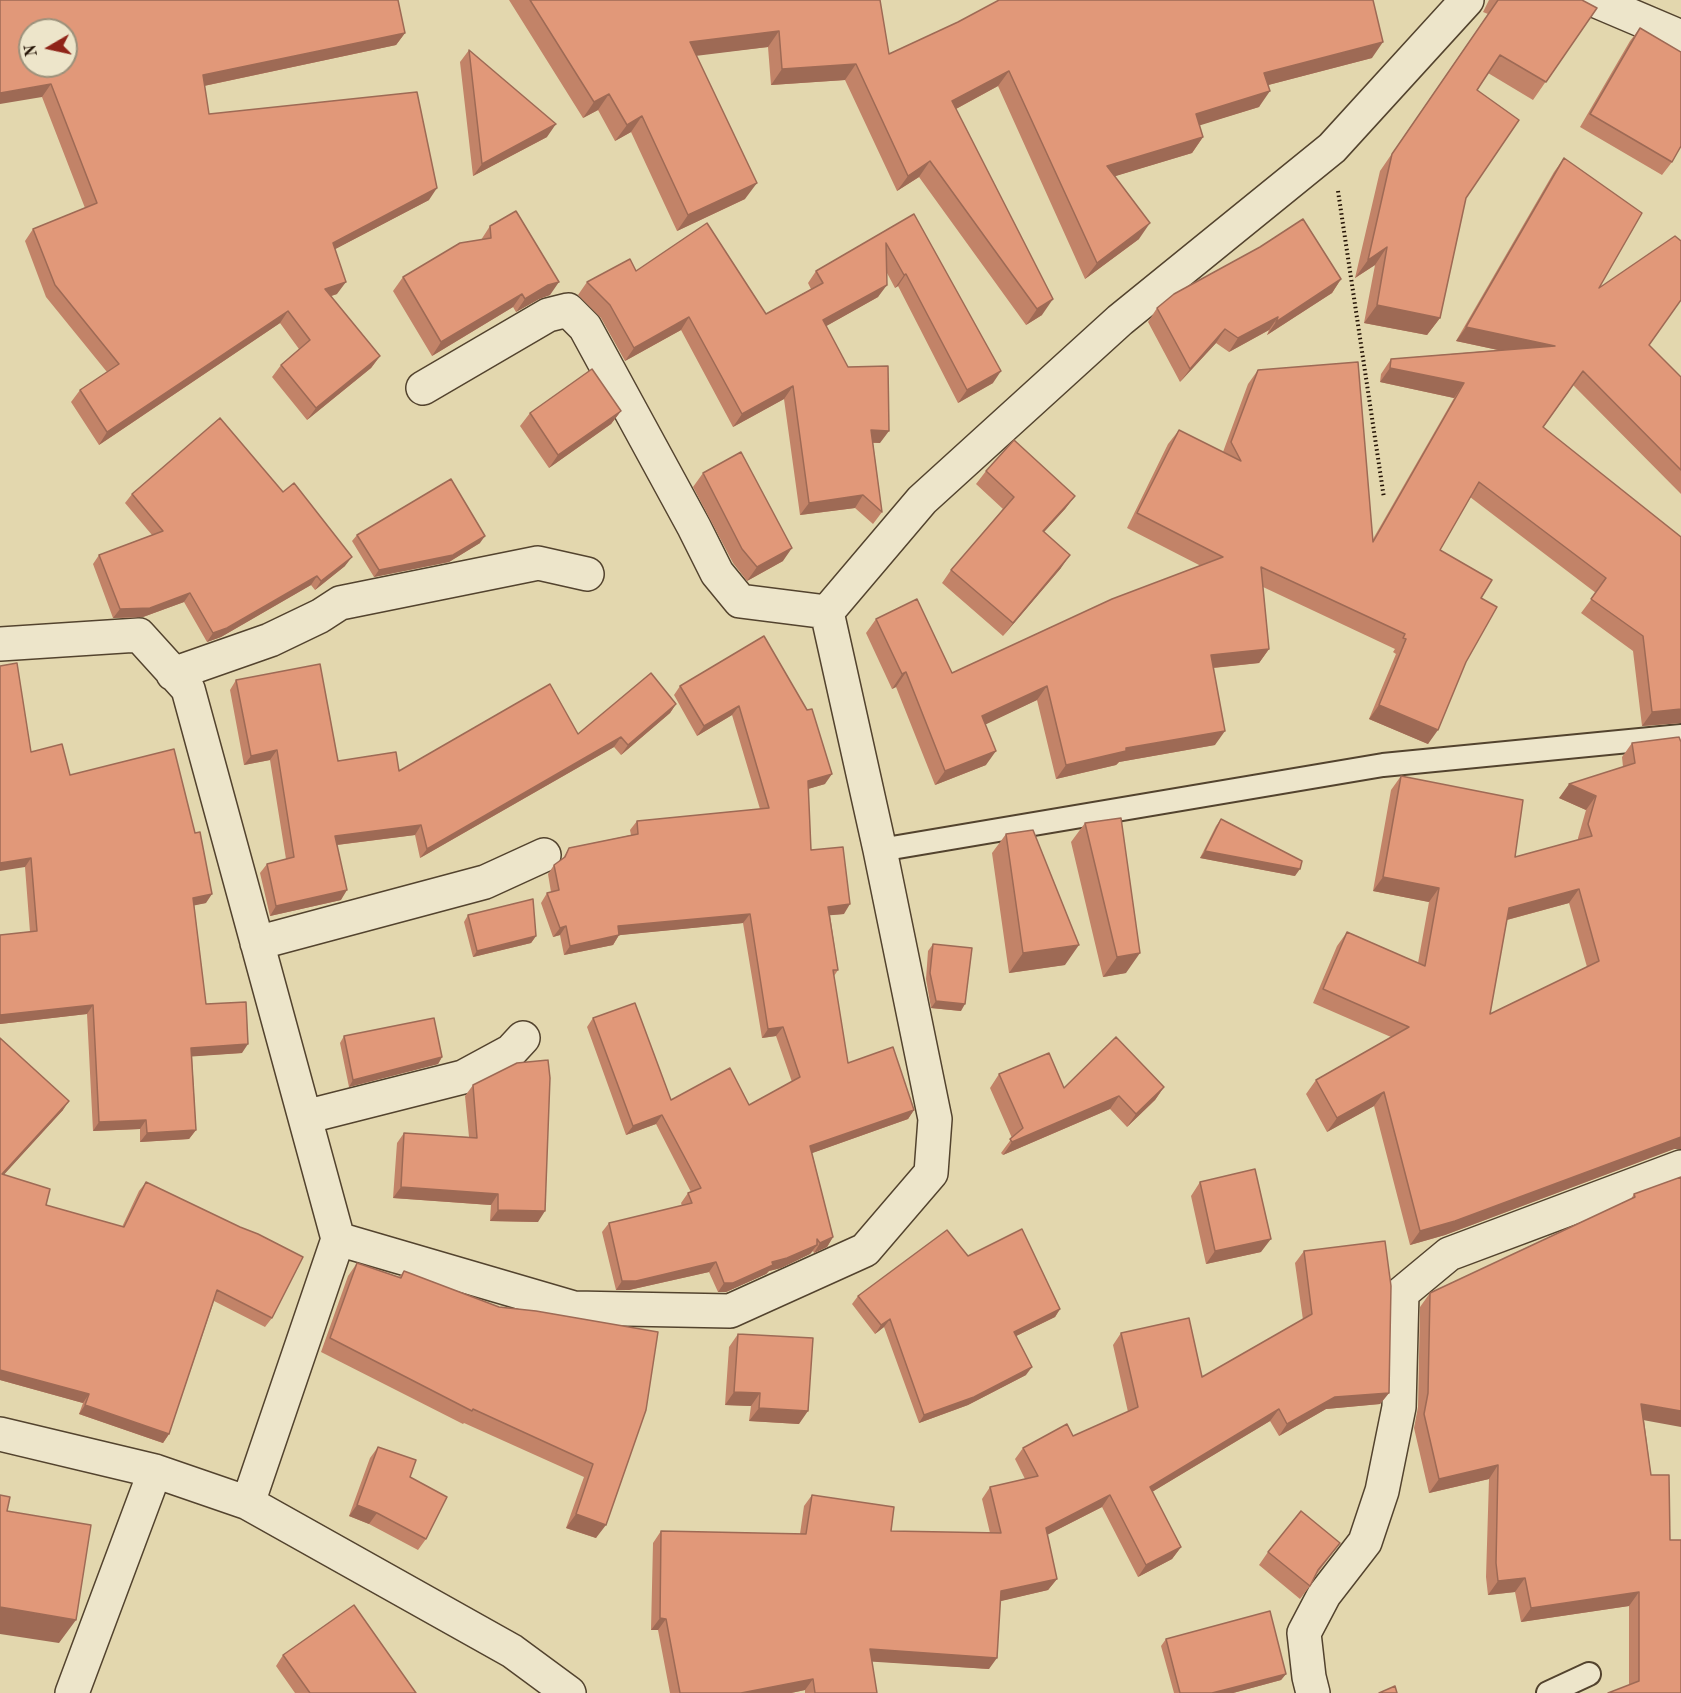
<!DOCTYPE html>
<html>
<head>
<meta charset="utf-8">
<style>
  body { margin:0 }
  #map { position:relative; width:1681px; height:1693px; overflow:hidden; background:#e3d7ae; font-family:"Old Standard TT",serif }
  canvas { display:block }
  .north { position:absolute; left:18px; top:18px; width:60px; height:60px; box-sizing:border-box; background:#ede5ca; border:2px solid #9c917b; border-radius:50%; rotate:261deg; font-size:16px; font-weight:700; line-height:24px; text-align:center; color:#231204 }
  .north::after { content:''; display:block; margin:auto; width:21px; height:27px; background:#8f2418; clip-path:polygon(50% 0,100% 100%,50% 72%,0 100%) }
</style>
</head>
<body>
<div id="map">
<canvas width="1681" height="1693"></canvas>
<div class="north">N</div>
</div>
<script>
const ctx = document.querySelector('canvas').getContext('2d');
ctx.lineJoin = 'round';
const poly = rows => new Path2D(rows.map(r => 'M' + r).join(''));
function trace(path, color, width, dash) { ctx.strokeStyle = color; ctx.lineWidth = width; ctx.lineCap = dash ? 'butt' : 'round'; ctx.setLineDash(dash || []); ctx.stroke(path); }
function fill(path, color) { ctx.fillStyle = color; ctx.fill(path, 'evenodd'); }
const path = poly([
  [1338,191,1384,498]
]);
const lane = poly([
  [880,850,1383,765,1681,736],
  [1548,1693,1589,1674]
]);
const street = poly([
  [1594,0,1681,37],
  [423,388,548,315,568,310,585,327,694,527,717,573,740,601,827,612],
  [0,644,139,635,188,689,338,1239,248,1503],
  [173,674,270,640,320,616,340,603,538,563,587,574],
  [257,943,485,882,544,855],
  [305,1117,463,1077,511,1051,523,1038],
  [338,1239,574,1308,730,1311,865,1250,931,1173,935,1119,880,850,827,612,922,500,1120,320,1332,148,1467,0],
  [0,1434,155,1471,248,1503,512,1651,569,1693],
  [72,1693,155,1471],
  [1313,1693,1309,1677,1304,1633,1324,1595,1365,1542,1382,1491,1399,1407,1402,1293,1449,1254,1681,1167]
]);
const wall = poly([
  [0,0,405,33,396,45,204,86,209,114,429,200,335,249,337,294,331,296,380,356,371,368,307,420,272,377,281,365,299,349,280,323,99,445,71,402,80,390,107,372,46,297,25,241,33,229,85,208,42,97],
  [509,0,880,0,889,54,1372,58,1268,85,1259,107,1199,125,1203,137,1192,153,1115,176,1139,239,1085,279,998,86,956,109,1042,315,1026,325,919,177,897,191,845,80,771,85,768,47,696,55,745,199,677,231,631,132,615,141,598,110,583,118],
  [1489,0,1582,0,1597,8,1533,100,1488,73,1477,90,1466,198,1440,318,1427,335,1364,323,1375,265,1355,278,1380,171,1488,14,1483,12],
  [1640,28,1672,162,1662,175,1580,127,1630,41],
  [469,50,547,137,473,176,460,62],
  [1564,158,1599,288,1649,345,1681,377,1681,494,1573,385,1543,428,1681,537,1681,723,1642,726,1633,651,1581,613,1596,593,1470,497,1440,550,1481,598,1466,662,1428,744,1369,719,1396,654,1393,652,1395,649,1263,587,1269,649,1259,663,1214,668,1215,745,1119,762,1116,765,1056,779,1037,700,985,724,986,765,935,785,896,687,892,689,866,633,876,619,952,673,1201,566,1127,528,1168,444,1179,430,1223,452,1248,384,1258,370,1373,539,1454,398,1380,382,1381,374,1391,359,1498,350,1456,341,1554,172],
  [914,214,993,383,958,403,898,286,895,288,887,273,878,297,826,326,880,443,873,443,882,512,873,524,855,508,800,515,784,399,733,427,681,330,625,361,601,318,578,295,587,282,636,271,766,314,811,289,808,283,816,271],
  [490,226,550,295,539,299,516,312,513,307,432,356,393,291,403,277,481,240],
  [1341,279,1332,293,1267,335,1269,330,1229,352,1216,343,1180,382,1148,322,1157,308],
  [621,411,611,424,549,468,520,426,530,413],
  [986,471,1075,496,1065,509,1044,532,1061,568,1003,636,942,583,951,570,1003,509,976,484],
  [703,473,783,561,747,581,733,563,693,487],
  [132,494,345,566,315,590,311,585,221,637,207,642,184,602,143,617,113,618,93,564,99,555,152,535,125,503],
  [357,535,480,543,449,562,374,577,352,541],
  [764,636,825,784,808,789,811,850,844,914,830,915,838,970,834,976,848,1063,914,1110,908,1119,812,1153,833,1237,827,1247,814,1253,813,1251,810,1254,781,1268,769,1271,766,1274,726,1292,718,1292,709,1272,629,1290,616,1290,602,1232,609,1223,682,1206,681,1203,688,1193,691,1192,656,1124,626,1135,587,1027,593,1018,671,1100,749,1105,792,1082,776,1036,762,1038,743,923,619,935,613,945,564,955,560,935,553,937,541,903,547,893,551,892,548,874,554,865,562,860,569,848,631,835,630,830,637,821,760,809,732,715,697,736,674,695,680,686],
  [236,680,338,761,399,771,578,734,676,704,670,713,621,755,614,747,420,858,415,835,337,845,341,900,270,916,260,873,267,864,286,859,270,760,244,765,230,690],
  [1681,742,1681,1149,1674,1149,1445,1235,1410,1245,1374,1106,1327,1132,1306,1094,1316,1080,1391,1037,1313,1003,1337,946,1347,932,1418,963,1429,902,1373,891,1391,790,1401,776,1515,857,1578,840,1578,838,1586,810,1559,798,1623,767,1622,757,1632,743],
  [1569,903,1587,967,1490,1014,1507,920],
  [31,752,70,775,206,903,194,905,206,1004,242,1053,192,1056,196,1130,189,1139,140,1142,140,1129,93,1131,87,1014,0,1024,0,935,30,932,25,867],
  [1221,819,1295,876,1200,858,1216,826],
  [1085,823,1126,973,1103,977,1071,842],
  [1006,834,1065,965,1009,973,992,853],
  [468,915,536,936,531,943,473,957,464,922],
  [933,944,961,1011,931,1008,926,979,928,951],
  [344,1036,442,1057,438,1064,349,1087,340,1043],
  [0,1038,63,1110,3,1175,46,1205,122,1227,139,1191,146,1182,272,1318,265,1327,214,1301,169,1434,163,1443,79,1414,83,1403,0,1380],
  [999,1074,1064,1088,1164,1087,1155,1100,1127,1127,1110,1109,1003,1155,1001,1153,1012,1138,990,1088],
  [473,1085,538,1222,490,1221,491,1205,393,1198,397,1143,404,1133,469,1137,465,1096],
  [1681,1177,1644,1420,1651,1475,1670,1540,1681,1693,1629,1685,1629,1606,1521,1622,1515,1592,1488,1595,1486,1577,1489,1479,1429,1493,1414,1428,1418,1407,1420,1307,1430,1293,1631,1199,1634,1194],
  [1200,1182,1261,1252,1206,1264,1191,1196],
  [1304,1251,1389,1393,1380,1404,1326,1409,1279,1436,1270,1421,1152,1492,1181,1547,1172,1559,1138,1577,1102,1507,1047,1535,1057,1579,1048,1590,1000,1601,989,1669,872,1661,877,1693,805,1693,805,1690,791,1693,670,1693,658,1630,651,1630,653,1543,661,1531,800,1534,804,1506,812,1495,891,1531,990,1533,982,1499,990,1487,1025,1479,1015,1459,1023,1448,1073,1436,1128,1412,1113,1345,1121,1333,1202,1377,1303,1320,1295,1263],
  [357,1263,399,1277,404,1271,499,1307,658,1332,596,1538,566,1528,584,1477,464,1423,463,1424,321,1352,348,1276],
  [858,1296,1060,1309,1055,1317,1016,1336,1026,1375,968,1405,919,1423,884,1327,875,1334,852,1304],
  [738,1334,799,1424,749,1421,751,1406,725,1405,729,1347],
  [378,1447,410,1477,426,1539,418,1550,369,1524,349,1516,370,1458],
  [1340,1543,1316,1575,1310,1586,1300,1599,1259,1565,1268,1552],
  [1166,1639,1286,1674,1281,1680,1233,1693,1174,1693,1161,1646],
  [283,1655,416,1693,295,1693,276,1666]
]);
const shadedWall = poly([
  [779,31,768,47,679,58,690,42],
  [405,33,396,45,194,88,203,75],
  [1383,42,1372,58,1253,89,1264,73],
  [856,64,845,80,771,85,782,69],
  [1009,71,998,86,941,117,952,101],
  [51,84,42,97,0,104,0,93],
  [1270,91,1259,107,1185,130,1196,114],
  [609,94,598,110,583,118,594,102],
  [642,116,631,132,615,141,627,125],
  [556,124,547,137,473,176,482,164],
  [1203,137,1192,153,1096,182,1107,166],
  [930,161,919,177,897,191,908,176],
  [757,183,745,199,677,231,688,215],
  [437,188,429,200,324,255,333,243],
  [1150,223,1139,239,1085,279,1097,263],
  [1387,247,1375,265,1355,278,1368,260],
  [906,274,898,286,895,288,904,275],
  [1341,279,1332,293,1267,335,1276,322],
  [346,282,337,294,316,301,325,289],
  [559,282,550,295,539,299,516,312,525,299,548,285],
  [887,285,878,297,814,333,823,320],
  [522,294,513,307,432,356,441,342],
  [1053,299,1042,315,1026,325,1037,309],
  [1377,305,1440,318,1427,335,1364,323],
  [288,311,280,323,99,445,107,432],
  [689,317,681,330,625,361,634,348],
  [1278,317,1269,330,1229,352,1238,338],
  [1466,327,1555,346,1545,360,1456,341],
  [1225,329,1216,343,1180,382,1190,369],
  [380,356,371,368,307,420,316,408],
  [1390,368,1464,383,1454,398,1380,382],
  [1001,371,993,383,958,403,967,390],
  [793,386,784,399,733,427,742,414],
  [621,411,611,424,549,468,558,455],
  [871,430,889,431,880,443,863,442],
  [863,495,855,508,800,515,809,503],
  [1075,496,1065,509,1033,544,1043,531],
  [485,536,480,543,449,562,374,577,379,570],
  [792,548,783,561,747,581,757,567],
  [1070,555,1061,568,1003,636,1013,623],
  [352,557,345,566,315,590,321,581],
  [317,576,311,585,221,637,207,642,213,633],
  [190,593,184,602,143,617,113,618,120,609],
  [1269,649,1259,663,1201,669,1211,655],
  [906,672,896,687,892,689,902,674],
  [1047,686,1037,700,972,731,982,716],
  [676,704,670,713,621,755,628,745],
  [1379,705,1438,730,1428,744,1369,719],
  [739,706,732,715,697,736,704,726],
  [1681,709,1681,723,1642,726,1652,712],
  [1225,731,1215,745,1119,762,1116,765,1056,779,1066,765,1126,748],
  [621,737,614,747,420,858,427,849],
  [277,750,270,760,244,765,251,756],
  [996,751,986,765,935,785,945,771],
  [832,774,825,784,801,791,808,781],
  [1569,784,1596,796,1586,810,1559,798],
  [421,825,415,835,328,846,335,836],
  [1205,851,1300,869,1295,876,1200,858],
  [31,858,25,867,0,871,0,863],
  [1383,877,1439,888,1429,902,1373,891],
  [1579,889,1569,903,1499,922,1509,908],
  [347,890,341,900,270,916,276,906],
  [212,894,206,903,187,907,193,898],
  [850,904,844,914,822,916,828,907],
  [750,914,743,923,611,936,618,926],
  [566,926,560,935,553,937,560,928],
  [619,935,613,945,564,955,570,946],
  [536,936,531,943,473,957,477,951],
  [1079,945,1065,965,1009,973,1023,953],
  [1140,953,1126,973,1103,977,1117,957],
  [936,1001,965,1004,961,1011,931,1008],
  [93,1005,87,1014,0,1024,0,1015],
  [783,1027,776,1036,762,1038,768,1029],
  [248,1044,242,1053,185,1057,191,1048],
  [442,1057,438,1064,349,1087,353,1080],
  [1164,1087,1155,1100,1127,1127,1136,1114],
  [1384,1092,1374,1106,1327,1132,1337,1118],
  [1119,1096,1110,1109,1003,1155,1012,1142],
  [69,1101,63,1110,0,1179,0,1177],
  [914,1110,908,1119,804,1156,810,1146],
  [662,1115,656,1124,626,1135,633,1126],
  [146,1120,140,1129,93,1131,99,1122],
  [196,1130,189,1139,140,1142,147,1133],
  [1681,1137,1681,1149,1674,1149,1445,1235,1410,1245,1420,1231],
  [401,1187,498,1194,491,1205,393,1198],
  [498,1210,545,1211,538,1222,490,1221],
  [833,1237,827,1247,814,1253,820,1243],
  [1271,1239,1261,1252,1206,1264,1215,1251],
  [817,1245,810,1254,781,1268,769,1271,766,1274,726,1292,718,1292,724,1283,772,1262],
  [716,1262,709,1272,629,1290,616,1290,622,1281],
  [1060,1309,1055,1317,1008,1340,1014,1332],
  [890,1319,884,1327,875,1334,881,1325],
  [1032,1367,1026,1375,968,1405,919,1423,924,1415],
  [0,1370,89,1394,83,1403,0,1380],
  [734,1392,760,1393,751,1406,725,1405],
  [1389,1393,1380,1404,1326,1409,1279,1436,1287,1424,1335,1397],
  [1641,1404,1681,1411,1681,1427,1632,1418],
  [85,1405,169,1434,163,1443,79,1414],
  [759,1408,808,1411,799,1424,749,1421],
  [1279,1409,1270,1421,1142,1498,1150,1487],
  [1498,1465,1489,1479,1429,1493,1439,1479],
  [1110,1495,1102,1507,1037,1540,1046,1528],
  [357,1505,377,1513,369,1524,349,1516],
  [576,1514,606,1525,596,1538,566,1528],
  [1181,1547,1172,1559,1138,1577,1146,1565],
  [1525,1578,1515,1592,1488,1595,1498,1581],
  [1057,1579,1048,1590,993,1603,1001,1591],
  [1639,1592,1629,1606,1521,1622,1531,1608],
  [0,1607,76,1620,59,1643,0,1634],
  [660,1618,666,1619,658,1630,651,1630],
  [870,1649,997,1658,989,1669,862,1661],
  [1286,1674,1281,1680,1233,1693,1212,1693],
  [813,1679,805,1690,791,1693,741,1693]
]);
const building = poly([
  [0,0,398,0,405,33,203,75,209,114,417,92,437,188,333,243,346,282,325,289,380,356,316,408,281,365,310,340,288,311,107,432,80,390,119,364,55,285,33,229,97,203,51,84,0,93,0,0],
  [30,30,66,30,66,66,30,66,30,30],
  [530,0,880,0,889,54,958,22,999,0,1373,0,1383,42,1264,73,1270,91,1196,114,1203,137,1107,166,1150,223,1097,263,1009,71,952,101,1053,299,1037,309,930,161,908,176,856,64,782,69,779,31,690,42,757,183,688,215,642,116,627,125,609,94,594,102,530,0],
  [1498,0,1582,0,1597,8,1546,82,1500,55,1477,90,1519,120,1466,198,1440,318,1377,305,1387,247,1368,260,1392,154,1498,0],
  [1640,28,1681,52,1681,146,1672,162,1590,114,1640,28],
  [469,50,556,124,482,164,469,50],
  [1564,158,1642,213,1599,288,1675,236,1681,241,1681,300,1649,345,1681,377,1681,470,1583,371,1543,427,1681,537,1681,709,1652,712,1643,636,1591,599,1606,578,1479,482,1440,550,1492,580,1481,598,1497,607,1466,662,1438,730,1379,705,1406,639,1403,638,1405,634,1261,567,1269,649,1211,655,1225,731,1126,748,1126,751,1066,765,1047,686,982,716,996,751,945,771,906,672,902,674,876,619,917,599,952,673,1112,599,1223,557,1137,513,1179,430,1241,461,1231,442,1258,370,1358,362,1373,542,1464,383,1390,368,1391,359,1555,346,1466,327,1564,158],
  [516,211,559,282,548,285,525,299,522,294,441,342,403,277,460,243,491,238,490,226,516,211],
  [914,214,1001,371,967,390,906,274,904,275,886,243,887,285,823,320,848,367,888,366,889,431,871,430,882,512,863,495,809,503,793,386,742,414,689,317,634,348,610,305,587,282,630,259,636,271,707,223,766,314,823,283,816,271,914,214],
  [1303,219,1341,279,1276,322,1278,317,1238,338,1225,329,1190,369,1157,308,1174,294,1260,247,1303,219],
  [592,369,621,411,558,455,530,413,592,369],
  [220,418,283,492,294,483,352,557,321,581,317,576,227,628,213,633,190,593,150,608,120,609,99,555,163,531,132,494,220,418],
  [1014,440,1075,496,1043,531,1070,555,1013,623,951,570,1014,497,986,471,1014,440],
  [741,452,792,548,757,567,742,549,703,473,741,452],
  [451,479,485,536,453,555,379,570,357,535,451,479],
  [764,636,807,710,812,709,832,774,808,781,811,850,843,847,850,904,828,907,838,970,833,970,848,1063,893,1047,914,1110,810,1146,833,1237,820,1243,817,1239,817,1245,787,1258,772,1262,773,1265,733,1283,724,1283,716,1262,636,1281,622,1281,609,1223,692,1203,688,1193,701,1188,662,1115,633,1126,593,1018,635,1003,671,1100,730,1068,749,1105,800,1077,783,1027,768,1029,750,914,618,926,619,935,570,946,566,926,560,928,547,893,559,890,554,865,565,857,569,848,638,834,637,821,769,808,739,706,704,726,680,686,764,636],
  [17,663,31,752,62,744,70,775,174,749,195,833,200,832,212,894,193,898,206,1004,246,1002,248,1044,191,1048,196,1130,147,1133,146,1120,99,1122,93,1005,0,1015,0,935,37,931,31,858,0,863,0,666,17,663],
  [320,664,338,761,396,752,399,771,550,684,578,734,651,673,676,704,628,745,621,737,427,849,421,825,335,836,347,890,276,906,267,864,294,857,277,750,251,756,236,680,320,664],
  [1679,737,1681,742,1681,1137,1455,1221,1420,1231,1384,1092,1337,1118,1316,1080,1409,1027,1323,989,1347,932,1425,966,1439,888,1383,877,1401,776,1523,800,1515,857,1592,836,1588,824,1596,796,1569,784,1635,763,1632,743,1679,737],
  [1579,889,1599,961,1490,1014,1509,908,1579,889],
  [1121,818,1140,953,1117,957,1085,823,1121,818],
  [1221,819,1302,861,1300,869,1205,851,1221,819],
  [1033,830,1079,945,1023,953,1006,834,1033,830],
  [533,899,536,936,477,951,468,915,533,899],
  [933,944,972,948,965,1004,936,1001,930,973,933,944],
  [434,1018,442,1057,353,1080,344,1036,434,1018],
  [1116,1037,1164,1087,1136,1114,1119,1096,1012,1142,1010,1139,1023,1128,999,1074,1049,1053,1064,1088,1116,1037],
  [0,1038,69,1101,2,1174,50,1189,46,1205,124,1227,146,1182,240,1227,258,1234,303,1257,272,1318,217,1290,169,1434,85,1405,89,1394,0,1370,0,1038],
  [548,1060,550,1078,545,1211,498,1210,498,1194,401,1187,404,1133,477,1138,473,1085,517,1063,548,1060],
  [1255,1169,1271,1239,1215,1251,1200,1182,1255,1169],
  [1681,1177,1681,1411,1641,1404,1651,1475,1669,1475,1670,1540,1681,1540,1681,1693,1608,1693,1639,1681,1639,1592,1531,1608,1525,1578,1498,1581,1496,1563,1498,1465,1439,1479,1424,1414,1428,1393,1430,1293,1635,1197,1634,1194,1681,1177],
  [1022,1229,1060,1309,1014,1332,1032,1367,974,1397,924,1415,890,1319,881,1325,858,1296,947,1230,968,1256,1022,1229],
  [1385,1241,1391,1286,1389,1393,1335,1397,1287,1424,1279,1409,1150,1487,1181,1547,1146,1565,1110,1495,1046,1528,1057,1579,1001,1591,997,1658,870,1649,877,1693,815,1693,813,1679,741,1693,680,1693,666,1619,660,1618,661,1531,806,1534,812,1495,894,1507,891,1531,1001,1533,990,1487,1038,1476,1023,1448,1067,1424,1073,1436,1138,1407,1121,1333,1189,1318,1202,1377,1312,1314,1304,1251,1385,1241],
  [357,1263,401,1278,404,1271,499,1307,536,1311,658,1332,646,1410,606,1525,576,1514,593,1464,473,1409,472,1411,330,1338,357,1263],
  [738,1334,813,1338,808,1411,759,1408,760,1393,734,1392,738,1334],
  [378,1447,416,1460,410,1477,447,1497,426,1539,377,1513,357,1505,378,1447],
  [0,1495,10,1497,7,1511,91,1525,76,1620,0,1607,0,1495],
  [1301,1511,1340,1543,1318,1570,1310,1586,1268,1552,1301,1511],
  [354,1605,416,1693,310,1693,283,1655,354,1605],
  [1270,1611,1286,1674,1212,1693,1180,1693,1166,1639,1270,1611],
  [1395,1686,1397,1693,1379,1693,1395,1686]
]);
trace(lane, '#53432e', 26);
trace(street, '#53432e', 36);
trace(path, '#231204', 4, [1.5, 3]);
trace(lane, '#ede5ca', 22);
trace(street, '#ede5ca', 33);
fill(wall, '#c28368');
fill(shadedWall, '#9e6a55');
fill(building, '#e19879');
trace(building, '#9e6a55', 1.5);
</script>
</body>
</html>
